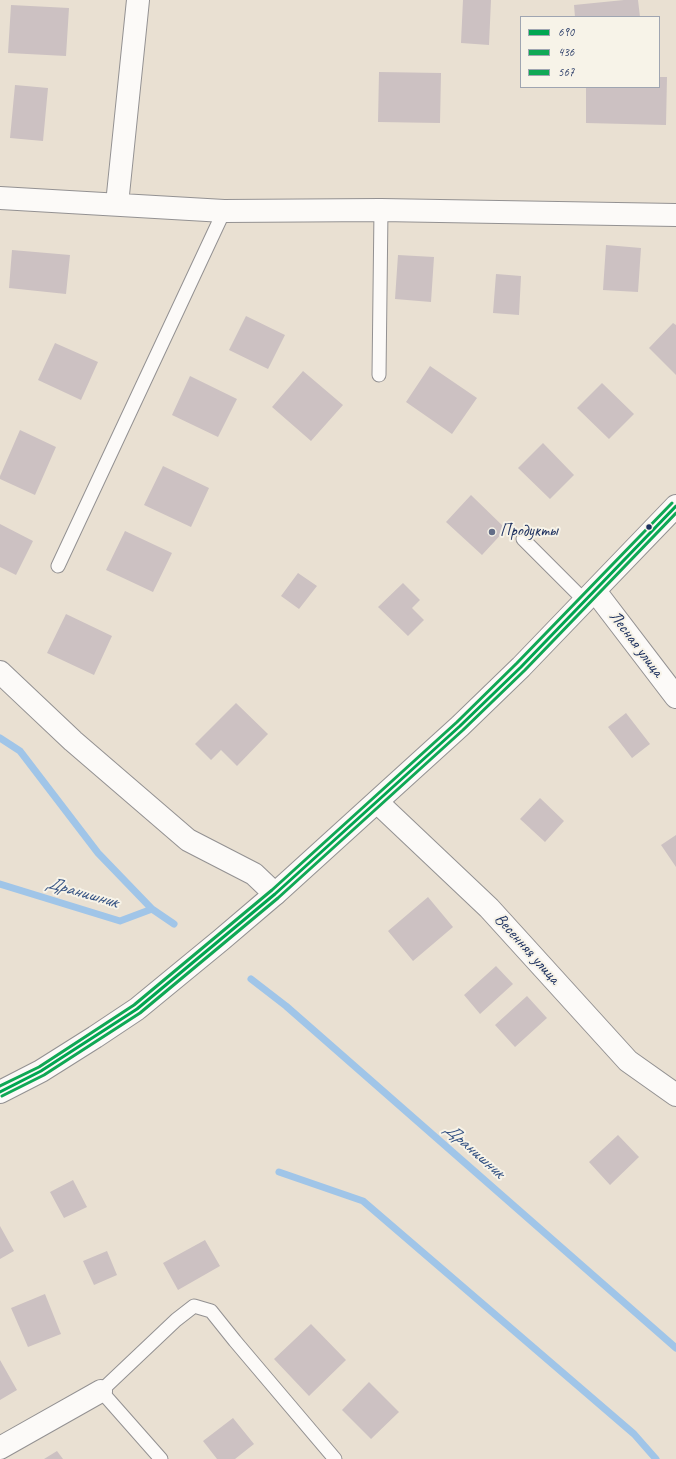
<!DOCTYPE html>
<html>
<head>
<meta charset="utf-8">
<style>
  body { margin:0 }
  #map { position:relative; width:676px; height:1459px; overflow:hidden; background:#e9e0d2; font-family:Caveat,sans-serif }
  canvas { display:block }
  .legend { position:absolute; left:520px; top:16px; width:140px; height:72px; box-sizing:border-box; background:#f7f3e8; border:1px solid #9fa5b1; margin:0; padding:5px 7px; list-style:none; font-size:12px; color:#1b2f5e }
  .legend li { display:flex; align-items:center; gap:8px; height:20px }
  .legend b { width:20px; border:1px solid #9fa5b1 }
</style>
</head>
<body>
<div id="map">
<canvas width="676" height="1459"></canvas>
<ul class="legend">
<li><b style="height:5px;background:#00a651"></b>690</li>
<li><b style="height:5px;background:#10a855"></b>436</li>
<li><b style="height:5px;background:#10a855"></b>567</li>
</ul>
</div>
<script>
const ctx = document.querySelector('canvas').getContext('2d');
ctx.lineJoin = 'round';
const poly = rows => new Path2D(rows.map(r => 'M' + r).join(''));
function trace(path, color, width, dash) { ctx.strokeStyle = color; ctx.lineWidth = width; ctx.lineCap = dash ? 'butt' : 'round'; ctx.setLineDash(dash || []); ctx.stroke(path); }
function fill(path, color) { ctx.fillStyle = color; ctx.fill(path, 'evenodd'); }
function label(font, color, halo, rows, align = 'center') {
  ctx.font = font + ' Caveat,sans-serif'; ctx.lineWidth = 4; ctx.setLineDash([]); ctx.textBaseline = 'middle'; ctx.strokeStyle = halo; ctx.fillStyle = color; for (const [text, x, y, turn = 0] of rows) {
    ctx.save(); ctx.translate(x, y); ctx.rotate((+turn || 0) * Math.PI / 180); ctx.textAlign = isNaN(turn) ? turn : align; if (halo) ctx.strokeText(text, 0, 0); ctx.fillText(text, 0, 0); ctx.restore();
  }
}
const stream = poly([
  [0,738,20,751,98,853,152,909,174,924],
  [0,884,120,921,152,909],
  [251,979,286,1006,676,1348],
  [279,1172,363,1201,634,1434,656,1459]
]);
const building = poly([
  [463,0,491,0,489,45,461,43],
  [624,0,638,0,640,17,575,17,574,5],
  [11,5,69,8,66,56,8,53],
  [379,72,441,73,440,123,378,122],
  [659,77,667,77,666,125,586,123,586,87,659,87],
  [15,85,48,88,43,141,10,138],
  [606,245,641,248,638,292,603,290],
  [12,250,70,255,66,294,9,288],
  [398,255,434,257,431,302,395,299],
  [496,274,521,276,519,315,493,313],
  [246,316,285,335,268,369,229,350],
  [673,323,676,325,676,375,649,348],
  [55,343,98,362,81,400,38,380],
  [430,366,477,398,452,434,406,402],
  [303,371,343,405,311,441,272,407],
  [190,376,237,399,218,437,172,415],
  [602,383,634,414,609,439,577,408],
  [20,430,56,447,35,495,0,479,0,476],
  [543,443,574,475,550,499,518,468],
  [163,466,209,488,191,527,144,505],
  [471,495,506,529,482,555,446,522],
  [0,524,33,541,16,575,0,567],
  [125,531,172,553,153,592,106,570],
  [298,573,317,586,299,609,281,596],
  [403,583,420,600,412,608,424,620,408,636,378,607],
  [66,614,112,636,94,675,47,653],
  [236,703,268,734,237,766,221,750,211,760,195,744],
  [626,713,650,744,632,758,608,727],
  [540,798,564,821,545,842,520,819],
  [676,835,676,867,661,845],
  [428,897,453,927,413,961,388,931],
  [496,966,513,984,480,1014,464,995],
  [527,996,547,1018,515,1047,495,1025],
  [618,1135,639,1157,610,1185,589,1162],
  [73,1180,87,1207,64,1218,50,1192],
  [0,1226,14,1251,0,1259],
  [205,1240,220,1266,178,1290,163,1263],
  [107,1251,117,1275,94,1285,83,1261],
  [45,1294,61,1334,28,1347,11,1308],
  [311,1324,346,1360,309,1396,274,1359],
  [0,1360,17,1390,0,1400],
  [369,1382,399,1412,371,1439,342,1410],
  [233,1418,254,1444,235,1459,217,1459,203,1441],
  [57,1451,63,1459,44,1459]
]);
const service = poly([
  [379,375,381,210],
  [523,539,585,601],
  [58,566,224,211],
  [161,1459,101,1391,176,1320,194,1306,211,1311,235,1341,335,1459]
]);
const minor = poly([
  [0,198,224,211,381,210,676,215],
  [117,204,138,0],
  [595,591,676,697],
  [0,672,73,741,188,840,254,874,275,894],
  [377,802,489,908,628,1061,676,1095],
  [0,1448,101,1391]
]);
const primary = poly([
  [0,1092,41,1071,95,1037,137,1009,221,940,275,894,460,726,521,667,676,506]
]);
const bus1 = poly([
  [0,1092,41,1071,137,1009,275,894,460,726,521,667,676,506]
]);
const bus2 = poly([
  [2,1096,44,1075,140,1013,278,898,463,730,525,670,676,513]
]);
const bus3 = poly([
  [0,1086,39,1067,134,1005,272,890,457,722,517,663,672,503]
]);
const markers = [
  [649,527,3.5,"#1b2f5e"],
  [492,532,4,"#636d87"]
];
const poiNames = [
  ["Продукты",500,532]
];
const streetNames = [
  ["Лесная улица",636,644,53],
  ["Весенняя улица",527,949,48]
];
const waterNames = [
  ["Дранишник",82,893,16],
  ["Дранишник",474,1151,41]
];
trace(stream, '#a0c5e8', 7);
fill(building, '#ccc1c2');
trace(service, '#939192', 15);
trace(minor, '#939192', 24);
trace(primary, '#939192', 24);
trace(service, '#fcfaf8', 13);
trace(minor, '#fcfaf8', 22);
trace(primary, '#fcfaf8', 22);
trace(bus1, '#00a651', 3);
trace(bus2, '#10a855', 3);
trace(bus3, '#10a855', 3);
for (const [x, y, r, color] of markers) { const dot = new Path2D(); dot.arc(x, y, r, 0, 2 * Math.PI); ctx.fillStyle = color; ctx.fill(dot); trace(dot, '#f7f3e8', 1.5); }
label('17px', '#1b2f5e', '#f7f3e8', poiNames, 'left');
label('17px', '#1b2f5e', '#f7f3e8', streetNames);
label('italic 18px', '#345283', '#f7f3e8', waterNames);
</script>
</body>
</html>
